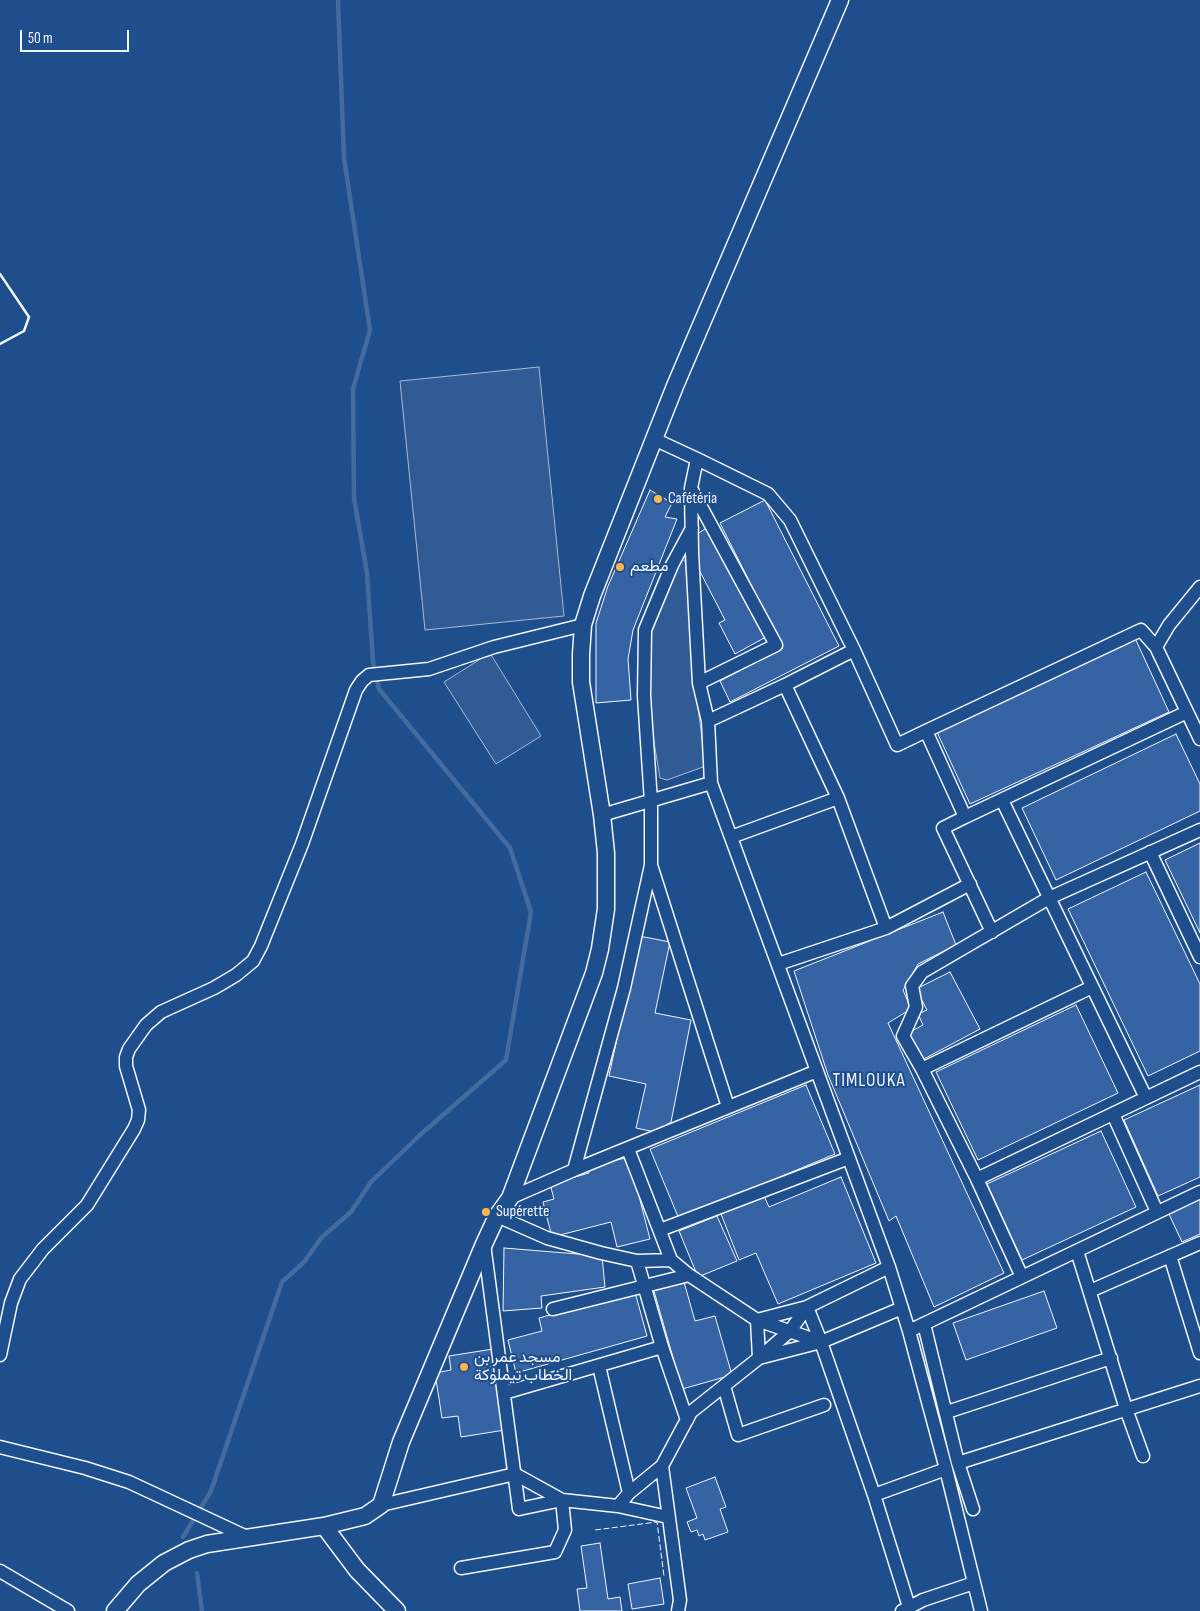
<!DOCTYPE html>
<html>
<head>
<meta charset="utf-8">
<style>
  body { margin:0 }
  #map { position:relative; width:1200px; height:1611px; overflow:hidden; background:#1f4e8c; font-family:"Sofia Sans Condensed",sans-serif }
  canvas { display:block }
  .scale { position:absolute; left:20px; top:30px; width:109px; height:22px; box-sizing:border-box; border:2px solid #f2f6ff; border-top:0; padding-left:6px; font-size:15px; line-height:18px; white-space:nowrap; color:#f2f6ff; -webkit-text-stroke:4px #1f4e8c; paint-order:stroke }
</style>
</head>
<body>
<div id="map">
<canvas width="1200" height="1611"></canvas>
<div class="scale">50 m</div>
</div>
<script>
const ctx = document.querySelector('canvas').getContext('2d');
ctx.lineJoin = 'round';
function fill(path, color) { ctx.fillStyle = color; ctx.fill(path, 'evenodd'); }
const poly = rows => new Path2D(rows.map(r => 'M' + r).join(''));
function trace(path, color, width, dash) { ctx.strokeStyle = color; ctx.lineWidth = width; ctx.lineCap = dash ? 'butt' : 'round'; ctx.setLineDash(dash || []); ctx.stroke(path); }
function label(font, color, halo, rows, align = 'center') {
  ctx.font = font + ' "Sofia Sans Condensed",Vazirmatn,sans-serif'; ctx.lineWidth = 4; ctx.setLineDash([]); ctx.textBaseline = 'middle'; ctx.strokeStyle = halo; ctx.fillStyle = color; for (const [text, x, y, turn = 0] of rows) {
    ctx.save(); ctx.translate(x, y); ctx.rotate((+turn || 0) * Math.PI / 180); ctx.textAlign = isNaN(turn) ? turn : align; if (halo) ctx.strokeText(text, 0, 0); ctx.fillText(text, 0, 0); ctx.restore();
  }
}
const built = poly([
  [539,367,564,616,425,630,400,381,539,367],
  [682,559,685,561,686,567,693,672,705,760,703,767,667,780,660,778,652,730,647,634,678,560,682,559],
  [490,653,541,736,496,764,444,682,490,653]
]);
const stream = poly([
  [183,1537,211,1491,282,1282,304,1262,322,1237,351,1212,371,1182,420,1135,506,1060,531,912,510,848,379,689,373,662,367,573,354,498,353,389,370,330,344,158,338,0],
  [197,1573,202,1611]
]);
const building = poly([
  [650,490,672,503,665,517,677,519,633,630,628,659,631,700,596,703,596,623,608,586,650,490],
  [765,500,839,646,730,702,720,681,783,648,720,523,765,500],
  [708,527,766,637,735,654,719,623,725,620,694,560,694,536,708,527],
  [1135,638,1169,712,970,804,936,730,1135,638],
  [1176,734,1200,784,1200,811,1056,880,1022,808,1176,734],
  [1200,843,1200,933,1165,860,1200,843],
  [1146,872,1200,984,1200,1051,1148,1076,1068,909,1146,872],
  [943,912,956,945,918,964,903,990,911,1009,888,1023,1004,1273,934,1307,896,1216,889,1221,828,1075,794,971,943,912],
  [639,936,670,942,655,1013,691,1020,671,1122,655,1132,636,1128,646,1084,609,1076,639,936],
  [950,972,980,1029,922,1060,908,1033,923,1025,918,1014,927,1010,916,989,950,972],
  [1076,1005,1118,1093,978,1160,936,1072,1076,1005],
  [806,1085,835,1154,679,1219,650,1149,806,1085],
  [1200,1085,1200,1177,1158,1196,1124,1120,1200,1085],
  [1101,1131,1136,1207,1022,1260,987,1184,1101,1131],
  [629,1157,650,1239,617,1247,611,1222,552,1237,543,1202,554,1199,550,1184,589,1173,588,1167,629,1157],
  [841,1177,876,1263,778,1304,756,1253,739,1260,721,1214,764,1196,769,1207,841,1177],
  [1200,1198,1200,1234,1182,1242,1168,1212,1200,1198],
  [717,1216,737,1261,698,1277,679,1231,717,1216],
  [504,1248,602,1256,605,1287,541,1296,542,1308,503,1311,504,1248],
  [684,1282,695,1321,715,1316,732,1375,682,1389,654,1291,684,1282],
  [1044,1291,1057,1328,966,1360,953,1323,1044,1291],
  [635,1292,647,1336,516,1373,508,1340,542,1331,539,1318,635,1292],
  [493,1349,505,1430,461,1437,458,1416,442,1418,435,1373,451,1370,449,1356,493,1349],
  [715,1477,726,1507,720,1509,728,1532,705,1540,703,1534,699,1536,697,1530,691,1532,687,1522,697,1518,686,1488,715,1477],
  [600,1543,608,1599,620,1597,622,1611,580,1611,577,1589,587,1588,581,1546,600,1543],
  [660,1578,664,1604,632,1609,628,1584,660,1578]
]);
const minor = poly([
  [654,439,697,459,691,488,692,553,699,683,708,721,711,783,889,1267,909,1331,946,1469,981,1611],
  [697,459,768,494,790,520,854,650],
  [692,490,776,645,699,683],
  [1156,647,1169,625,1200,587],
  [785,685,838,798],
  [708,721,785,685,854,650,897,745,926,731],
  [1002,800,1146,1098],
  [602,815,711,783],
  [965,817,1187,712],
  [731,837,838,798,886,928],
  [1150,852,1200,957],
  [651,865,728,1107],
  [992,932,943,828,965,817,926,731,1141,630,1156,647,1200,739],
  [778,964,886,928,970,884],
  [922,1069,1092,987],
  [1113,1114,1157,1212],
  [628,1149,671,1260,689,1275,757,1320,821,1342,902,1308],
  [574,1170,624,988,651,865,651,802,644,696,645,630,672,565,692,528],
  [977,1179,1200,1072],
  [510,1198,574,1170,817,1071],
  [497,1216,547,1238,601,1253,637,1261,671,1260],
  [660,1230,849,1158],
  [1077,1251,1126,1409,1143,1456],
  [1170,1256,1200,1353],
  [637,1261,662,1347,687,1420],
  [1022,1277,977,1179,922,1069,903,1036,916,1007,912,986,922,972,1049,898,1200,830],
  [1090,1291,1200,1243],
  [553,1309,689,1275],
  [924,1324,958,1463,973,1509],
  [909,1331,1200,1192],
  [821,1342,759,1358,757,1320,807,1307,821,1342,874,1495,909,1607],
  [0,1355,11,1303,20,1279,43,1249,87,1205,134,1129,138,1120,139,1110,126,1066,126,1057,129,1049,146,1025,161,1012,214,988,236,975,253,961,261,946,302,844,356,690,362,681,369,675,429,669,494,647,583,625],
  [599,1366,629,1493],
  [724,1386,738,1435,824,1405],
  [504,1393,662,1347],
  [947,1412,1111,1358],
  [0,1447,85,1468,129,1482,249,1538],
  [958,1463,1200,1386],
  [662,1466,680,1600,678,1611],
  [874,1495,946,1469],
  [381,1505,515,1474,562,1500,618,1506,668,1517],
  [618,1506,629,1493,662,1466,691,1412,759,1358,790,1331,807,1307,889,1267],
  [461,1568,555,1552,565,1530,562,1500,519,1509,484,1244],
  [0,1571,68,1611],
  [902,1611,923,1600,974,1583]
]);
const tertiary = poly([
  [324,1526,357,1570,397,1611],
  [115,1611,138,1584,164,1563,189,1550,207,1544,324,1526,365,1516,381,1505,401,1442,484,1244,497,1216,510,1198,594,973,600,949,606,909,606,853,602,815,581,682,581,654,583,625,592,596,675,386,840,0]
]);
const fence = poly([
  [595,1530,657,1522,664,1576]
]);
const wall = poly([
  [0,274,29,317,24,331,0,344]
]);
const markers = [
  [658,499,5,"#ffb74d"],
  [620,567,5,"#ffb74d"],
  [486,1212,5,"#ffb74d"],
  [464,1367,5,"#ffb74d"]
];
const poiNames = [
  ["Cafétéria",668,499],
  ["مطعم",630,567],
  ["Supérette",496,1212],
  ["مسجد عمر بن",474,1358],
  ["الخطاب تيملوكة",474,1376]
];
const quarterNames = [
  ["TIMLOUKA",869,1081]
];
fill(built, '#305b95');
trace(built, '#a8bbd7', 1);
trace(stream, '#446ba0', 4.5);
fill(building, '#3563a3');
trace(building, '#f2f6ff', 1);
trace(minor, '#f2f6ff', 15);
trace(tertiary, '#f2f6ff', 19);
trace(minor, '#1f4e8c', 12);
trace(tertiary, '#1f4e8c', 16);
trace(fence, '#f2f6ff', 1, [6, 2.5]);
trace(wall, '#f2f6ff', 2.5);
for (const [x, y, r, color] of markers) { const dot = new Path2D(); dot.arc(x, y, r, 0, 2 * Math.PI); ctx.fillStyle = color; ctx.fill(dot); trace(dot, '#1f4e8c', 2); }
label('16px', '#f2f6ff', '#1f4e8c', poiNames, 'left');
ctx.letterSpacing = '1px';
label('19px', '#f2f6ff', '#1f4e8c', quarterNames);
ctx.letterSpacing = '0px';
</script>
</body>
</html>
